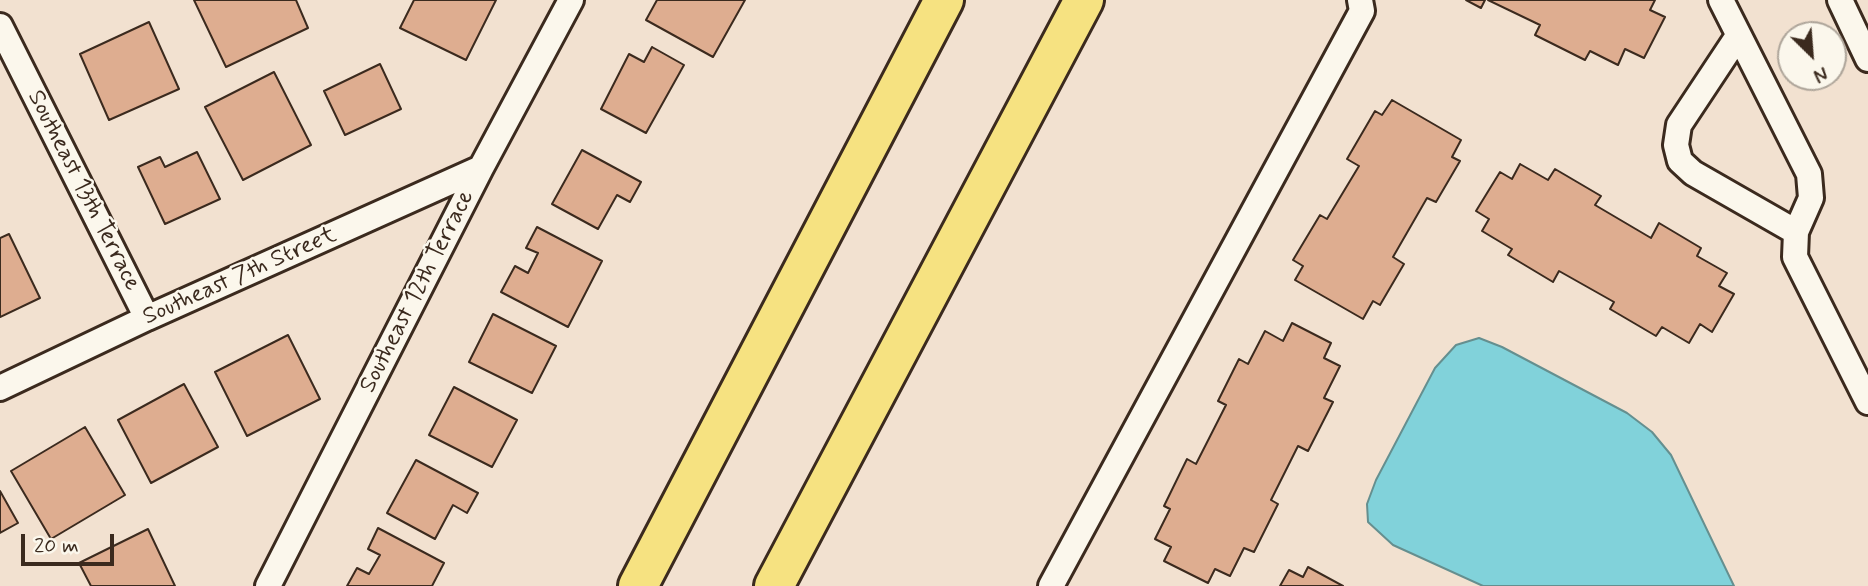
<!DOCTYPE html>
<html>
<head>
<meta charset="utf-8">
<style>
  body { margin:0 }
  #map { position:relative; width:1868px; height:586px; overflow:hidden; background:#f2e1d0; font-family:Mynerve,sans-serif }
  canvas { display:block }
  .north { position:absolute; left:1777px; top:21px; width:70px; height:70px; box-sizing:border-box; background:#fbf7ec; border:2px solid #aea59a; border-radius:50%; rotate:155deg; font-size:19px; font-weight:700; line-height:28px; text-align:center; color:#3b2a1e }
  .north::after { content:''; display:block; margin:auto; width:24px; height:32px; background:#3b2a1e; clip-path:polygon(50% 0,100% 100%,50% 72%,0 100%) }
  .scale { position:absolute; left:21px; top:534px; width:93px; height:32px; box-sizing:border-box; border:4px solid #3b2a1e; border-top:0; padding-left:9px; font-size:21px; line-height:24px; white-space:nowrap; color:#3b2a1e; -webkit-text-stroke:5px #fbf7ec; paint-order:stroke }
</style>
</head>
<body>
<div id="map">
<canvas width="1868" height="586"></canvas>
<div class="north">N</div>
<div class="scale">20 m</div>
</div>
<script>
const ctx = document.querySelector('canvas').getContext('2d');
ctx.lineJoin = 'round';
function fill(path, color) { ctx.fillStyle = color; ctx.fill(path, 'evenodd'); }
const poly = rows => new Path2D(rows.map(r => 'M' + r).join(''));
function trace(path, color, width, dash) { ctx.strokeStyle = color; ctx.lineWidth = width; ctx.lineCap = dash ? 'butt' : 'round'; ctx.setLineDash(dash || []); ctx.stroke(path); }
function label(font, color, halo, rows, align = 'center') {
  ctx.font = font + ' Mynerve,sans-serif'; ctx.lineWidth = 5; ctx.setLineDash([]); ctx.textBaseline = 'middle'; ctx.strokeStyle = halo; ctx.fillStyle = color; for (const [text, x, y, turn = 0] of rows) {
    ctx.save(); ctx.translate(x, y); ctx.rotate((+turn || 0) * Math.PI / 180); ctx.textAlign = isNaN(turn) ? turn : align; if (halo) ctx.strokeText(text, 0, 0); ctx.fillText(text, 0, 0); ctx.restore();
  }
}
const water = poly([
  [1479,338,1502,347,1627,413,1652,432,1671,455,1734,586,1483,586,1393,545,1368,522,1367,504,1376,480,1435,368,1456,345,1479,338]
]);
const building = poly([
  [194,0,296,0,308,28,226,67,194,0],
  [414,0,496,0,466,60,400,28,414,0],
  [657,0,745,0,713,57,646,20,657,0],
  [1466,0,1485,0,1481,8,1466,0],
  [1488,0,1655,0,1650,10,1665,17,1644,58,1625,49,1618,65,1590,51,1585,60,1535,35,1540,25,1488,0],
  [149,22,179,89,109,120,80,54,149,22],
  [652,47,684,65,646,133,601,109,629,54,644,62,652,47],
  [380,64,401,109,345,135,324,91,380,64],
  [274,72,311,145,243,180,205,107,274,72],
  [1392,100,1461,140,1452,157,1460,161,1436,202,1427,198,1393,257,1404,264,1380,305,1373,301,1363,319,1295,280,1303,266,1293,260,1320,215,1327,219,1359,166,1347,159,1375,111,1382,115,1392,100],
  [582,150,641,182,630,202,617,195,598,229,552,204,582,150],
  [197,152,220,199,165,224,138,167,160,157,165,167,197,152],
  [1520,164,1548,180,1555,169,1601,196,1595,205,1651,238,1659,223,1701,248,1697,256,1727,273,1719,286,1734,294,1712,332,1700,324,1689,343,1662,327,1656,336,1610,309,1614,302,1559,271,1553,282,1508,255,1512,249,1482,231,1489,219,1476,211,1500,172,1512,179,1520,164],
  [537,227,602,261,568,327,501,292,515,266,528,273,538,253,526,248,537,227],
  [9,234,40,298,0,317,0,238,9,234],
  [493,314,556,346,532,393,469,362,493,314],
  [1292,323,1331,343,1324,358,1340,366,1324,398,1333,402,1308,451,1298,446,1271,500,1278,504,1254,552,1244,548,1230,576,1215,569,1208,583,1164,561,1171,547,1155,539,1170,509,1164,506,1187,459,1196,464,1226,405,1218,401,1239,359,1248,364,1265,331,1283,341,1292,323],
  [288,335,320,399,247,436,215,372,288,335],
  [184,384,218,447,151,483,118,420,184,384],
  [454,387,517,420,492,467,429,435,454,387],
  [85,427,125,495,51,539,11,471,85,427],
  [416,460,478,493,467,513,453,505,435,539,387,513,416,460],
  [0,491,18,523,0,533,0,491],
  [378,528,444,563,432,586,347,586,357,568,369,574,380,555,368,549,378,528],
  [148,529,175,586,91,586,79,563,148,529],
  [1308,567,1343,586,1280,586,1289,570,1303,577,1308,567]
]);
const street = poly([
  [1721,0,1809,174,1811,198,1796,232,1795,257,1868,402],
  [1840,0,1868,59],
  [0,26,147,318],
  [1738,36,1679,125,1676,145,1680,161,1693,173,1796,232],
  [0,388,147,318,481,168],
  [268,586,481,168,571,0],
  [1051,586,1362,11,1360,0]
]);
const highway = poly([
  [638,586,944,0],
  [774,586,1084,0]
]);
const streetNames = [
  ["Southeast 13th Terrace",83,191,63],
  ["Southeast 7th Street",240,277,-24],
  ["Southeast 12th Terrace",418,292,-63]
];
fill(water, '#81d2da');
trace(water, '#658f8f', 2);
fill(building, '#dead90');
trace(building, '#3b2a1e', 2);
trace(street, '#3b2a1e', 30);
trace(highway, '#3b2a1e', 44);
trace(street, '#fbf7ec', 24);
trace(highway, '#f6e281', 38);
label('24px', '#3b2a1e', '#fbf7ec', streetNames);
</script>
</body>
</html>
